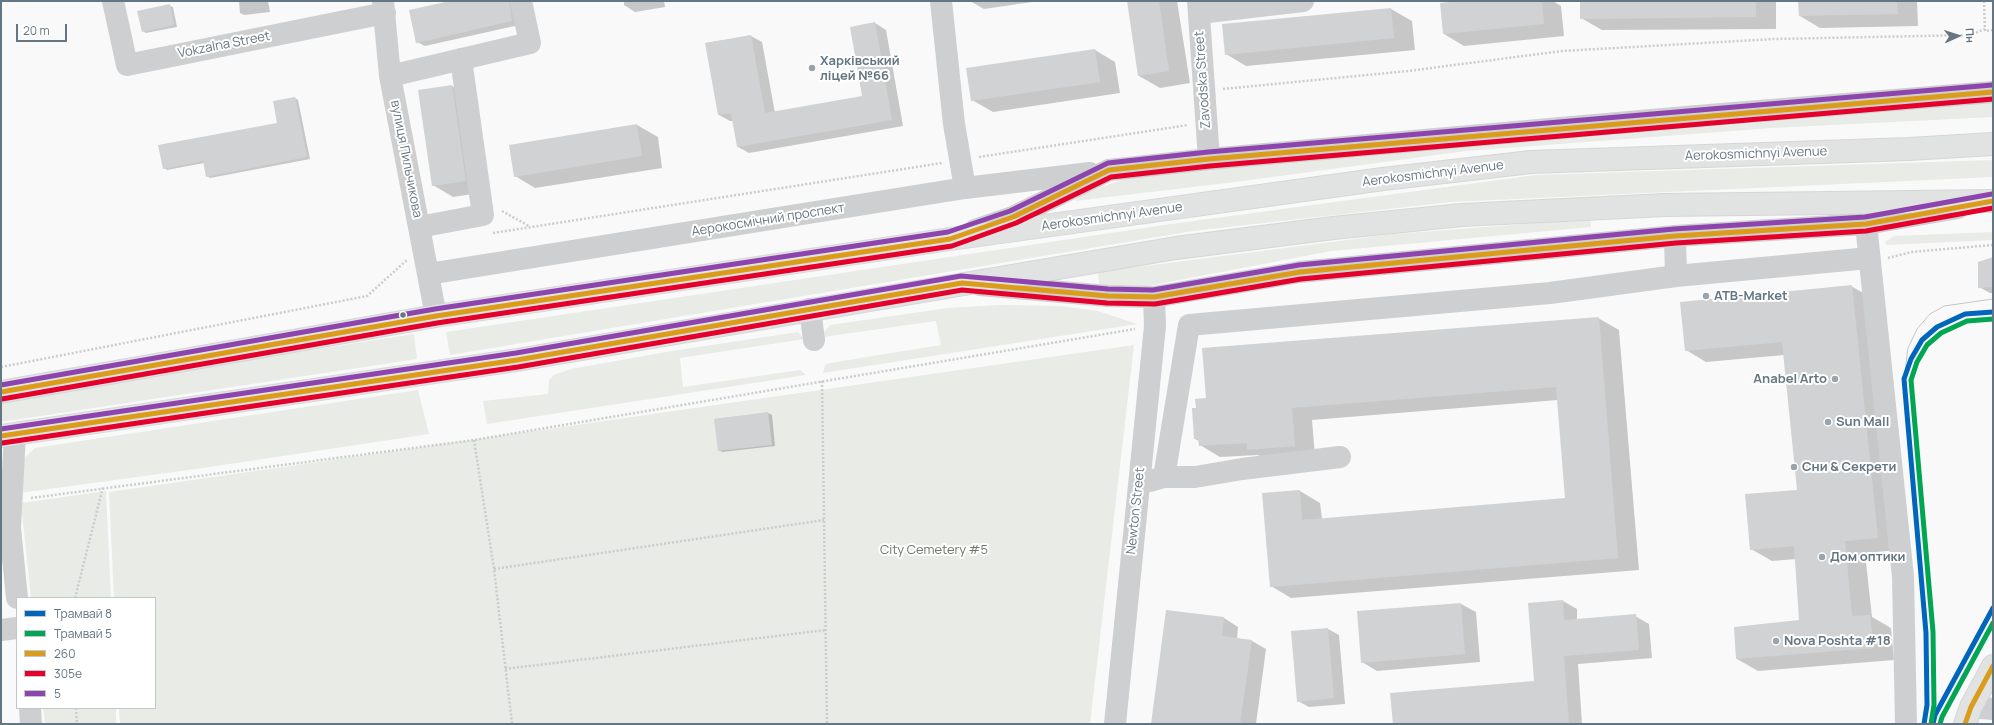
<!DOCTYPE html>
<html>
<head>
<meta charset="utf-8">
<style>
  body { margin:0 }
  #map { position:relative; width:1994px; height:725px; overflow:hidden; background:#f9f9f9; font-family:Manrope,sans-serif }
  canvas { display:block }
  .frame { position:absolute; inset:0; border:2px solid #657683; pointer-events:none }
  .legend { position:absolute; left:16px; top:597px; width:140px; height:112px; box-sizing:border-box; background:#fff; border:1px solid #c1c8cd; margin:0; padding:5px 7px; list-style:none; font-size:12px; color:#657683 }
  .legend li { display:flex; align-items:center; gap:8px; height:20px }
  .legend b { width:20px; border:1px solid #c1c8cd }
  .north { position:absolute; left:1938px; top:16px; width:40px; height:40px; -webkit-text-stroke:3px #fff; paint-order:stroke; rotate:87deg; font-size:11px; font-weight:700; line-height:16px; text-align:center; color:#657683 }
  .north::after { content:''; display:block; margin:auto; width:14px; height:18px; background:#657683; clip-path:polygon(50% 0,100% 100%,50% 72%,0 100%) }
  .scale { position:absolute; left:16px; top:24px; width:51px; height:18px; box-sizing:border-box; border:2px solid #657683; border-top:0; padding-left:5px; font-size:12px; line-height:14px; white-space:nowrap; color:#657683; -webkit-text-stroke:3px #fff; paint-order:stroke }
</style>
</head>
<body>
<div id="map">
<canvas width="1994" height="725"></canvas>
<div class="frame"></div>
<ul class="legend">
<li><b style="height:5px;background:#0065bd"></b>Трамвай 8</li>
<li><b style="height:5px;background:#00a651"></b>Трамвай 5</li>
<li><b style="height:5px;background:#da9c1a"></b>260</li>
<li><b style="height:5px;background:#e4002b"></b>305e</li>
<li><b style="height:5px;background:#8e44ad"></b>5</li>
</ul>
<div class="north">Пн</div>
<div class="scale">20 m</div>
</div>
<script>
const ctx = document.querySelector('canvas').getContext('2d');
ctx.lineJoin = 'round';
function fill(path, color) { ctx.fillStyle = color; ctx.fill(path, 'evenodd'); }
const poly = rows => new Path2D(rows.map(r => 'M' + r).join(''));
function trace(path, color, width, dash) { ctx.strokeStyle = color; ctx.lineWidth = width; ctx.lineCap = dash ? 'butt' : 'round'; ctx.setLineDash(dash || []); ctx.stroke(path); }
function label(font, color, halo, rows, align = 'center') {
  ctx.font = font + ' Manrope,sans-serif'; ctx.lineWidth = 4; ctx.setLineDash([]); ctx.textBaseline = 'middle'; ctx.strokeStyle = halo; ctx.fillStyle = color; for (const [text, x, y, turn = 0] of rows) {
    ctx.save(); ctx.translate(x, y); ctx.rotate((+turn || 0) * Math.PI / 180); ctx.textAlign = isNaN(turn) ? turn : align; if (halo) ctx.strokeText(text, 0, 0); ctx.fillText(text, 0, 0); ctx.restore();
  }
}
const green = poly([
  [1993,102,1993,117,1772,128,1466,151,1235,182,1075,201,1082,194,1133,176,1235,165],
  [1993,160,1993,177,1451,202,1193,231,450,355,446,332,1171,224,1536,175],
  [1590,219,1591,227,1331,251,1127,290,1099,284,1098,272,1394,234],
  [1993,232,1993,240,1886,245,1885,242,1894,236],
  [1001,305,1060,306,1098,311,1137,324,823,373,825,365,830,363,941,345,936,321,823,337,824,332,830,325,948,308],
  [798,332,804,339,680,358,683,387,800,370,806,375,487,424,483,401,548,394,549,380,554,375,571,369,672,351],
  [414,334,417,359,1,422,1,398],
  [1134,345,1090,724,120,724,119,708,155,708,155,598,114,598,109,492],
  [418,390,429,434,203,468,19,493,21,461,35,448],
  [106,491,111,598,31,598,21,503],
  [43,708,116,708,116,724,45,724]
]);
const shadow = poly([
  [239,1,268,1,270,12,244,15,240,13],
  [454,1,516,1,519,25,425,46,417,42],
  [624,1,664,1,665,7,635,12,624,5],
  [970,1,1039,1,984,9],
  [1128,1,1177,1,1190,83,1160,88,1139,76],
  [1469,1,1553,1,1561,6,1564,36,1464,46,1444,34],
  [1581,1,1776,1,1776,29,1602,30,1581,18],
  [1799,1,1917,1,1918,26,1820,28,1800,16],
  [170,6,173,7,177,27,146,33,143,31],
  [1391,9,1412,21,1415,50,1246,66,1226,54,1223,25],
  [875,23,886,30,903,126,749,153,738,147,734,121,730,121,719,115,706,43,751,36,762,42,775,113,863,97],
  [1095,50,1115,62,1120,93,993,112,972,100],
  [452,86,472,98,486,192,453,197,433,185],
  [295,98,298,100,310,159,210,178,207,176,204,163,167,170,164,168,278,123],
  [637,125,658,137,662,168,535,188,515,176],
  [1993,258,1993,293,1990,293,1979,287],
  [1851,286,1872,298,1898,550,1865,553,1872,617,1891,628,1894,660,1758,671,1737,659,1800,621,1796,559,1772,561,1751,549,1798,491,1784,355,1706,362,1686,350],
  [1598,318,1619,330,1639,570,1291,598,1271,586,1300,491,1320,503,1322,519,1566,499,1558,400,1312,420,1315,457,1269,461,1258,455,1220,457,1200,445,1199,441,1195,439,1197,409,1207,399],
  [768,413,772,415,775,446,722,452,719,450,715,419],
  [1563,601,1577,609,1577,620,1635,616,1649,624,1652,658,1578,664,1582,724,1394,724,1535,682],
  [1461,604,1476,612,1480,662,1377,671,1362,662,1358,612],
  [1224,618,1238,627,1237,639,1252,641,1266,649,1256,724,1152,724],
  [1328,629,1339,635,1345,704,1309,707,1298,701,1292,632]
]);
const building = poly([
  [450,1,509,1,512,21,416,43,409,10],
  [1127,1,1159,1,1169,71,1138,76],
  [1459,1,1542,1,1544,24,1443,34,1440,3],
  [1580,1,1756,1,1756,17,1580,19],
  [1798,1,1897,1,1898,14,1799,16],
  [170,4,174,25,142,32,137,11],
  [1391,8,1394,38,1225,55,1222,24],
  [875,22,892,120,737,147,731,113,718,115,705,43,751,35,765,113,862,96,850,27],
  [1095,49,1100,82,971,101,966,68],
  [452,85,466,181,432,186,418,90],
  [295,97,307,157,206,177,203,161,163,169,158,145,277,123,273,101],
  [637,124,642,156,514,177,509,145],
  [1993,257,1993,287,1978,288,1978,262],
  [1852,285,1878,538,1845,541,1852,616,1870,615,1874,648,1736,659,1734,627,1799,620,1794,546,1750,550,1745,494,1797,490,1782,342,1685,351,1680,302],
  [1599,317,1618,558,1270,587,1262,493,1300,490,1302,520,1565,498,1556,387,1292,408,1295,446,1247,450,1247,443,1199,446,1198,439,1194,439,1192,408,1196,408,1195,399,1206,398,1202,348],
  [768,412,772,445,718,451,714,419],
  [1563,600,1564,620,1636,614,1639,650,1564,656,1569,724,1393,724,1390,693,1534,681,1528,603],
  [1461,603,1465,654,1361,663,1357,611],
  [1166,610,1224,617,1222,636,1252,640,1240,724,1151,724],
  [1328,628,1334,698,1297,702,1291,631]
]);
const path = poly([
  [1984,1,1985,31,1993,30],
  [1223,89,1408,71,1562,51,1774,39,1970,35,1985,29],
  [979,157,1188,125],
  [502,211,529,226],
  [493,233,942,163],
  [1888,258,1911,252,1993,245],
  [1,367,367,296,407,260],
  [822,381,827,724],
  [474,440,494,569,512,724],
  [31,498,474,440,1135,329],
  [494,569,824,520],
  [75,598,103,487],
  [505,669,826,630],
  [76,708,77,724]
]);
const minor = poly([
  [113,1,127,65,385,13],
  [383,1,390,76,436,316],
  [941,1,954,124,965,188],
  [1198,1,1209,159],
  [1199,13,1303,1],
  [390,76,530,43,521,1],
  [1866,224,1903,577,1906,724],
  [419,227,483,215,461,59],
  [975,230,1013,217,1109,170,1209,159,1697,116,1993,92],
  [1675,236,1676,276],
  [428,274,965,188,1090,173],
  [980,285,1108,296,1154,297,1300,272,1675,236,1866,224,1958,208],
  [810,309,814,340],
  [15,434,10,528,17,598],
  [1164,477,1189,325,1550,293,1676,276,1869,258],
  [1150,481,1164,477,1195,477,1242,469,1340,457],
  [1,630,17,628],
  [1971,707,1993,709],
  [30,708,31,724],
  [1115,724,1155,326,1154,297]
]);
const major = poly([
  [1,392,436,316,950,239,1383,179,1531,162,1909,149,1993,144],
  [1,436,517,360,1176,248,1333,228,1462,215,1665,205,1993,201],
  [1965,724,1971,707,1993,666]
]);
const tram = poly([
  [1904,379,1908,348,1917,329,1930,314,1944,306,1993,299]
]);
const bus1 = poly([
  [1,392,436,316,950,239,1013,217,1109,170,1209,159,1993,92],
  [1,436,517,360,962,283,1108,296,1154,297,1300,272,1675,236,1866,224,1993,201],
  [1965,724,1971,707,1993,666]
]);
const bus2 = poly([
  [2,399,437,323,952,246,1016,223,1111,177,1210,166,1993,99],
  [2,443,518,367,962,290,1107,303,1155,304,1301,279,1676,243,1866,231,1993,208]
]);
const bus3 = poly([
  [1,385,435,309,948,232,1010,211,1108,163,1208,152,1992,85],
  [1,429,516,353,961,276,1108,289,1153,290,1299,265,1674,229,1865,217,1992,194]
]);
const tram1 = poly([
  [1924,724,1927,705,1926,633,1904,379,1911,359,1922,340,1937,327,1965,314,1993,312],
  [1933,724,1935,715,1993,608]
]);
const tram2 = poly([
  [1931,724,1934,705,1933,632,1911,380,1917,362,1927,345,1941,333,1967,321,1993,319],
  [1940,724,1942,717,1993,623]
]);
const markers = [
  [812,68,4,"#99a4ac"],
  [1706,296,4,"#99a4ac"],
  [403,315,3.5,"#657683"],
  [1835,379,4,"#99a4ac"],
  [1828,422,4,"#99a4ac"],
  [1794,467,4,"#99a4ac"],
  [1822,557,4,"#99a4ac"],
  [1776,641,4,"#99a4ac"]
];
const streetNames = [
  ["Vokzalna Street",224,45,-11],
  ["Zavodska Street",1203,80,-94],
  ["Aerokosmichnyi Avenue",1756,154,-2],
  ["вулиця Пильчикова",406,159,79],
  ["Aerokosmichnyi Avenue",1433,174,-7],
  ["Aerokosmichnyi Avenue",1112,217,-8],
  ["Аерокосмічний проспект",768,220,-9],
  ["Newton Street",1136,511,-84]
];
const poiNames = [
  ["Харківський",820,61],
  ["ліцей №66",820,76],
  ["ATB-Market",1714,296],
  ["Anabel Arto",1827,379,"right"],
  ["Sun Mall",1836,422],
  ["Сни & Секрети",1802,467],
  ["Дом оптики",1830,557],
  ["Nova Poshta #18",1784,641]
];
const parkNames = [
  ["City Cemetery #5",934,550]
];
fill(green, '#e8ebe6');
fill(shadow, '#0003');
fill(building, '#d0d2d3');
trace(major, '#d5d6d7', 24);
trace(path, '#cbcccd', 2.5, [2, 2]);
trace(minor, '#cecfd0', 22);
trace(major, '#e1e2e2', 22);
trace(tram, '#c3c5c6', 1);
trace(bus1, '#da9c1a', 5);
trace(bus2, '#e4002b', 5);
trace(bus3, '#8e44ad', 5);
trace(tram1, '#0065bd', 5);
trace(tram2, '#00a651', 5);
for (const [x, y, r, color] of markers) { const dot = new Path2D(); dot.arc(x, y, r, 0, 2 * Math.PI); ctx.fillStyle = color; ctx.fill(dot); trace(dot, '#fff', 1.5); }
label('13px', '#657683', '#fff', streetNames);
label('bold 13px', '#657683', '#fff', poiNames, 'left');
label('13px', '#687a64', '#fff', parkNames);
</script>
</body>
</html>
